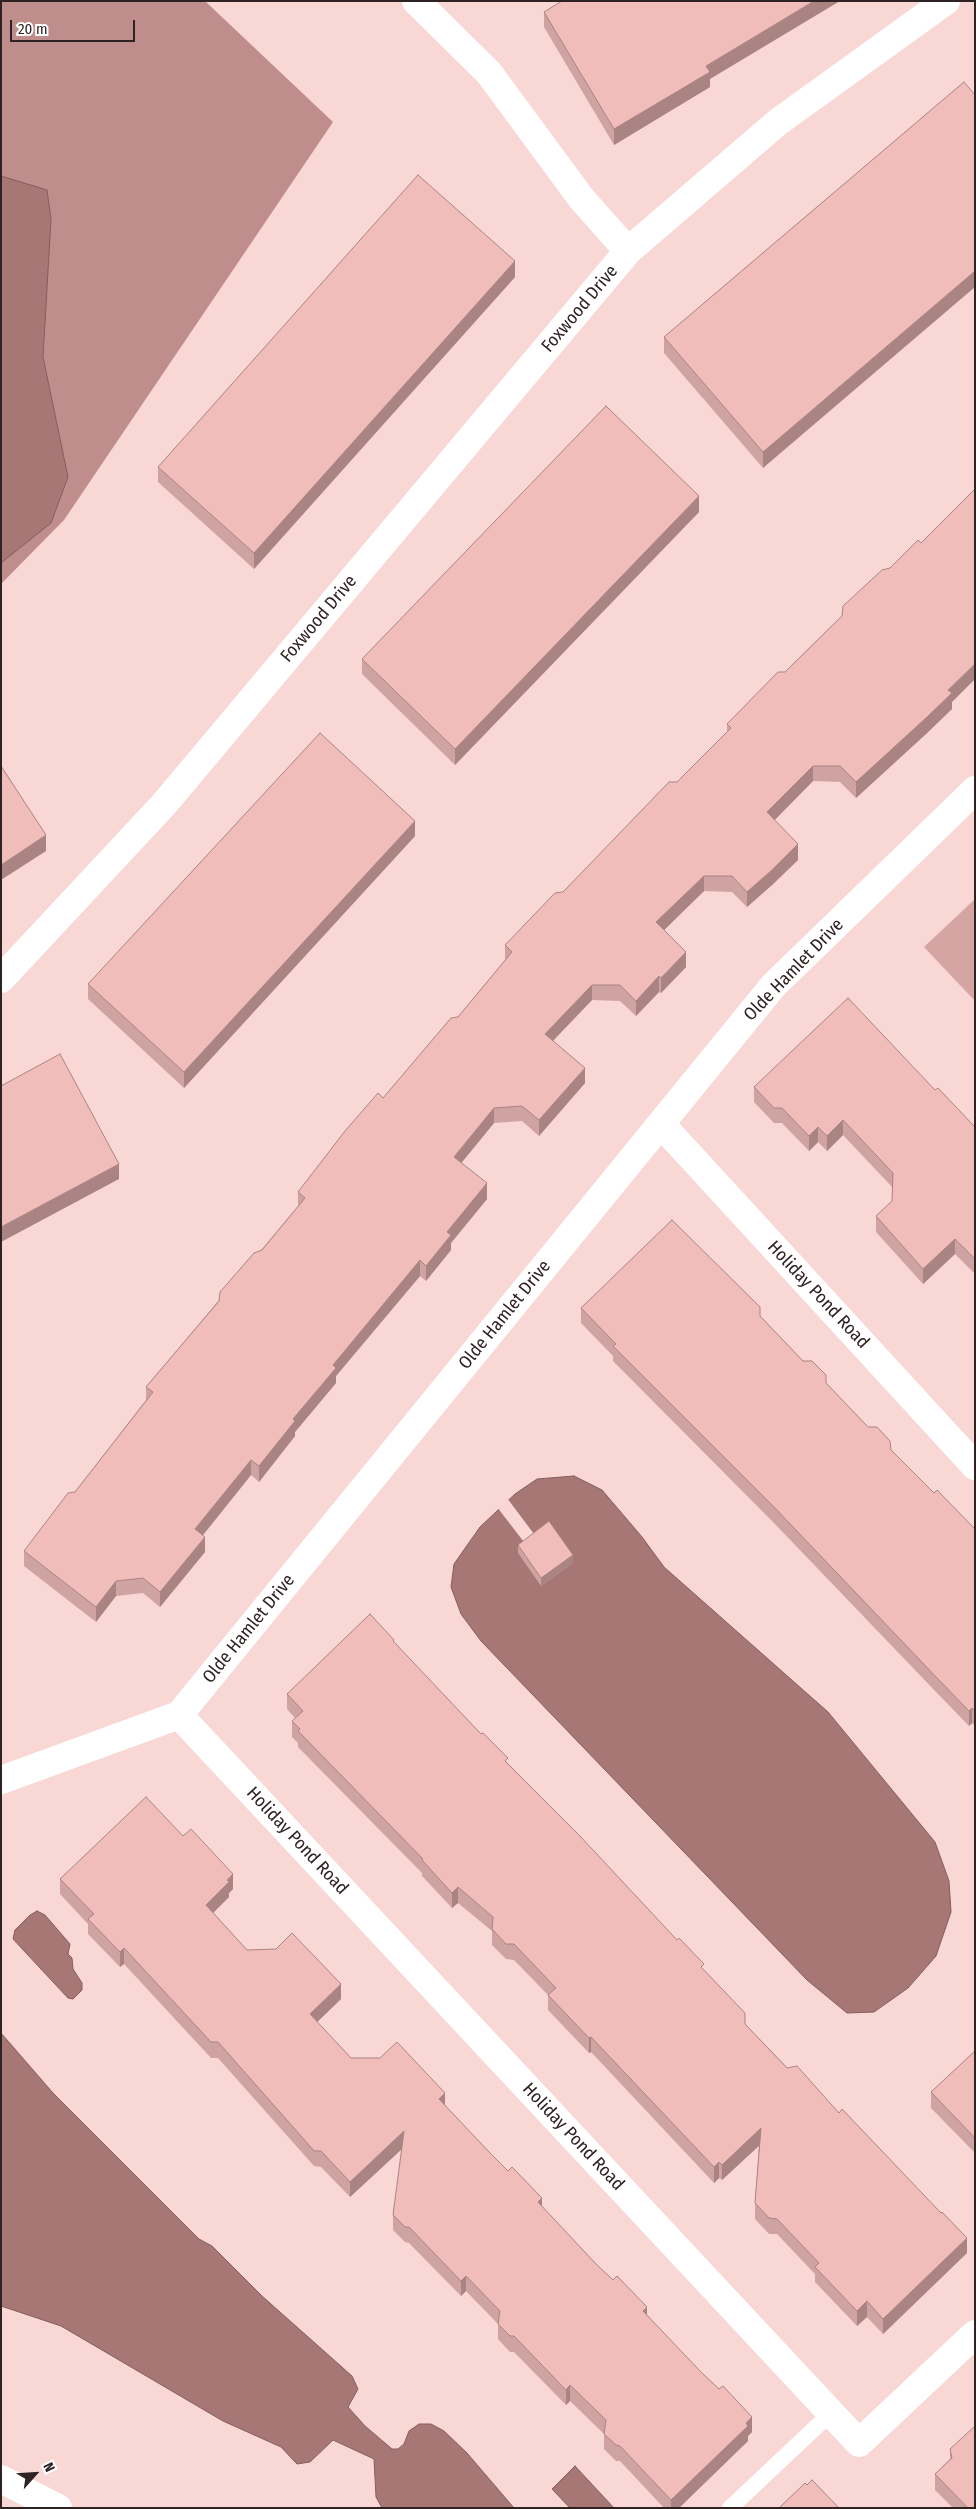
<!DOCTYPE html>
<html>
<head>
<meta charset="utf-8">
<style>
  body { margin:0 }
  #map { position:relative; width:976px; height:2509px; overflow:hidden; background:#f9d7d5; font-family:"Fira Sans Condensed",sans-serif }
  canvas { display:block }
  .frame { position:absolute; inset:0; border:2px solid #2f2222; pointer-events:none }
  .north { position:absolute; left:10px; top:2449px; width:50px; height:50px; -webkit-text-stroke:4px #fff; paint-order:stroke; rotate:64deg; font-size:14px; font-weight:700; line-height:20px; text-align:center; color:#2f2222 }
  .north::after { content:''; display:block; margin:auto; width:18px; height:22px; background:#2f2222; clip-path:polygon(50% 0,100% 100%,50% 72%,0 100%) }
  .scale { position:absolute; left:10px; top:20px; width:125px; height:22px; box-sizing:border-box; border:2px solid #2f2222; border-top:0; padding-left:6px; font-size:15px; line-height:18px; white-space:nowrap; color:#2f2222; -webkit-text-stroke:4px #fff; paint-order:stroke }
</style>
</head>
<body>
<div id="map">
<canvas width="976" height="2509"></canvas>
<div class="frame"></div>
<div class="north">N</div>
<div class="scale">20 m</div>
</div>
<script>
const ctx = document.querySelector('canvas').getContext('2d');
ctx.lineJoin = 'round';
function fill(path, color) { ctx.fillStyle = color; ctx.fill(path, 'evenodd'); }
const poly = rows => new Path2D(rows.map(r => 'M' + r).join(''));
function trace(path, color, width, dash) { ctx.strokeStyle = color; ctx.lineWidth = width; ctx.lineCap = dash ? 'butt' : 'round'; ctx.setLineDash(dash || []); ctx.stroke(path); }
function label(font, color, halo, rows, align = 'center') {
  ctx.font = font + ' "Fira Sans Condensed",sans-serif'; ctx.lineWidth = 4; ctx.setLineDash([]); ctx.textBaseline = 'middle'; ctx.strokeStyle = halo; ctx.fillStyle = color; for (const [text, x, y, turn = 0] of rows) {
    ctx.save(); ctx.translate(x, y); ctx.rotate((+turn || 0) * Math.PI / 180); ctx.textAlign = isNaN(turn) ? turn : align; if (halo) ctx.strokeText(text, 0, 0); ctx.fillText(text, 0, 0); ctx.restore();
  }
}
const green = poly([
  [975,899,975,1001,924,947]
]);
const forest = poly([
  [1,1,205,1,333,122,64,520,1,584]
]);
const water = poly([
  [1,176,47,190,51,219,43,357,68,477,51,523,1,563,1,176],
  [574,1476,602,1490,642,1537,664,1567,828,1712,935,1842,949,1881,951,1912,936,1956,908,1988,874,2012,847,2013,807,1980,481,1641,461,1614,451,1587,454,1564,480,1527,515,1494,537,1479,574,1476],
  [37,1911,45,1915,70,1944,68,1954,72,1958,73,1969,82,1983,82,1990,73,1999,68,1998,13,1939,15,1930,30,1915,37,1911],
  [1,2033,53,2093,199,2239,212,2246,262,2296,352,2376,358,2389,348,2407,365,2426,392,2449,398,2449,404,2444,409,2431,419,2424,431,2424,444,2431,467,2453,514,2508,382,2508,376,2497,374,2459,333,2440,310,2462,297,2464,281,2447,223,2421,61,2326,1,2306,1,2033],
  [575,2466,614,2508,570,2508,552,2489,575,2466]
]);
const pier = poly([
  [507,1498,537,1538,527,1546,497,1507]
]);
const lane = poly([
  [730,2508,831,2413]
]);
const street = poly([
  [416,1,489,73,581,198,628,251,778,122,946,1],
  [1,979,165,803,628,251],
  [661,1124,975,1466],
  [179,1715,859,2443,975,2334],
  [1,1780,179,1715,773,986,975,790]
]);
const primary = poly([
  [1,2479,58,2508]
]);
const wall = poly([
  [544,12,710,79,710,87,614,145,544,27],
  [964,82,763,468,664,353,664,337],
  [515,277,254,569,158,482,158,467],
  [975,489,975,679,952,702,952,709,926,734,856,798,840,782,813,781,774,820,798,860,772,885,747,907,732,892,704,891,664,930,686,967,661,993,659,992,636,1016,620,1001,592,1000,553,1041,585,1083,539,1136,522,1121,494,1123,461,1163,487,1199,451,1243,451,1250,426,1281,420,1276,336,1376,336,1383,295,1432,295,1436,259,1482,251,1475,203,1535,205,1552,160,1607,143,1593,116,1596,96,1622,24,1566,24,1551,75,1492,146,1400,146,1387,298,1206,298,1192,458,1017,505,960,505,945,563,892,677,782,727,732,727,724,785,672,890,568,921,543],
  [699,512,455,765,362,674,362,659],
  [415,836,184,1088,88,999,88,984],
  [754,1087,935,1090,975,1127,975,1274,955,1254,923,1284,876,1232,876,1216,892,1201,893,1188,843,1135,827,1151,818,1142,809,1151,782,1123,774,1123,754,1102],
  [581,1308,760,1316,803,1361,826,1383,868,1427,934,1493,975,1529,975,1726,972,1723,969,1726,938,1694,773,1522,613,1361,613,1356,581,1323],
  [518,1545,573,1563,541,1586,518,1553],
  [394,1643,704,1970,745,2024,967,2253,883,2334,867,2317,857,2326,815,2282,815,2274,777,2234,769,2234,755,2219,755,2203,759,2145,722,2180,719,2178,714,2183,591,2052,589,2053,548,2010,548,1995,514,1960,506,1959,492,1945,492,1931,458,1903,452,1908,422,1876,422,1873,298,1747,298,1743,292,1737,292,1721,295,1718,287,1709,287,1694],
  [183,1836,233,1889,229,1893,229,1897,213,1913,247,1950,341,1999,317,2022,351,2058,445,2106,596,2264,647,2315,752,2432,748,2436,748,2441,679,2508,664,2508,620,2461,616,2461,604,2449,604,2434,570,2401,566,2405,514,2352,510,2352,498,2339,498,2324,466,2291,461,2296,409,2243,405,2242,393,2230,393,2215,402,2149,350,2197,321,2167,314,2166,218,2058,211,2058,124,1964,120,1967,88,1934,88,1924,60,1894,60,1879],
  [975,2051,975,2153,931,2108,931,2092],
  [950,2449,975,2508,953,2508,935,2490,935,2474,950,2459]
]);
const shadedWall = poly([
  [814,1,840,1,710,79,710,87,614,145,614,129,706,66],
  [515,261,515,277,254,569,254,553],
  [975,271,975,287,763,468,763,452],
  [699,496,699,512,455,765,455,749],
  [975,664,975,679,952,702,952,709,926,734,856,798,856,782],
  [813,766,813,781,767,828,767,812],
  [415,821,415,836,184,1088,184,1072],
  [46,835,46,851,1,880,1,865],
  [798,844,798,860,772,885,747,907,747,892],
  [704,876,704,891,656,938,656,922],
  [686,952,686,967,661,993,661,978],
  [659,976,659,992,636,1016,636,1001],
  [592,985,592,1000,545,1049,545,1034],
  [585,1068,585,1083,539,1136,539,1120],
  [494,1108,494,1123,454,1172,454,1157],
  [843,1120,843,1135,827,1151,827,1136],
  [818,1127,818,1142,809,1151,809,1136],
  [119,1164,119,1179,1,1242,1,1227],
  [487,1183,487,1199,451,1243,451,1250,426,1281,426,1266,447,1232],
  [955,1239,955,1254,923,1284,923,1269],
  [420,1260,420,1276,336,1376,336,1383,295,1432,295,1436,259,1482,259,1466,293,1419,333,1365],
  [251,1460,251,1475,195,1545,195,1529],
  [205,1537,205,1552,160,1607,160,1592],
  [573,1555,573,1563,541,1586,541,1578],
  [116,1581,116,1596,96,1622,96,1607],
  [972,1708,972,1723,969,1726,969,1711],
  [233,1874,233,1889,229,1893,229,1897,206,1920,206,1905],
  [458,1887,458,1903,452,1908,452,1893],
  [124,1948,124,1964,120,1967,120,1952],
  [341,1984,341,1999,310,2029,310,2014],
  [591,2037,591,2052,589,2053,589,2038],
  [445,2093,445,2108,439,2099],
  [761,2128,761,2144,722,2180,722,2165],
  [404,2131,404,2147,350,2197,350,2182],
  [719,2162,719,2178,714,2183,714,2167],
  [542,2198,542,2214,538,2202],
  [967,2238,967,2253,883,2334,883,2319],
  [466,2276,466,2291,461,2296,461,2281],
  [867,2301,867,2317,857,2326,857,2311],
  [647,2307,647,2323,643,2311],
  [570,2385,570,2401,566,2405,566,2390],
  [752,2417,752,2432,748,2436,748,2441,679,2508,671,2508,671,2500]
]);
const building = poly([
  [562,1,814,1,706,66,710,72,614,129,544,12,562,1],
  [964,82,975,95,975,271,763,452,664,337,964,82],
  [418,175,515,261,254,553,158,467,418,175],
  [606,406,699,496,455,749,362,659,606,406],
  [975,489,975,664,948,690,952,693,926,718,856,782,840,766,813,766,767,812,798,844,772,870,747,892,732,876,704,876,656,922,686,952,661,978,659,976,636,1001,620,985,592,985,545,1034,585,1068,539,1120,522,1106,494,1108,454,1157,487,1183,447,1232,451,1235,426,1266,420,1260,333,1365,336,1368,293,1419,295,1421,259,1466,251,1460,195,1529,205,1537,160,1592,143,1578,116,1581,96,1607,24,1551,68,1493,75,1492,153,1392,146,1387,219,1301,220,1292,254,1253,262,1250,305,1198,298,1192,345,1131,378,1093,383,1098,451,1018,458,1017,512,952,505,945,555,893,563,892,669,782,677,782,731,728,727,724,778,672,785,672,842,616,843,606,882,570,890,568,918,540,921,543,975,489],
  [320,733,415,821,184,1072,88,984,320,733],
  [1,766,46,835,1,865,1,766],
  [848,998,935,1090,938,1088,975,1127,975,1259,955,1239,923,1269,876,1216,892,1201,893,1173,843,1120,827,1136,818,1127,809,1136,782,1108,774,1108,754,1087,848,998],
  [60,1054,119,1164,1,1227,1,1086,60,1054],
  [672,1220,760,1307,760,1316,803,1361,812,1361,826,1375,826,1383,868,1427,877,1427,890,1441,891,1450,934,1493,937,1490,975,1529,975,1711,972,1708,969,1711,938,1679,773,1506,613,1346,616,1344,581,1308,672,1220],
  [549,1521,573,1555,541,1578,518,1545,549,1521],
  [370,1614,394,1640,393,1641,481,1734,483,1733,508,1758,505,1761,579,1835,677,1940,679,1938,704,1964,701,1967,745,2013,745,2024,787,2068,797,2066,839,2113,842,2109,941,2213,942,2212,967,2238,883,2319,867,2301,857,2311,815,2267,819,2263,777,2219,769,2218,755,2203,761,2128,722,2165,719,2162,714,2167,591,2037,589,2038,548,1995,556,1988,514,1944,506,1944,492,1929,493,1917,458,1887,452,1893,422,1860,423,1859,298,1731,300,1729,292,1721,303,1711,287,1694,370,1614],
  [146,1797,183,1836,191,1829,233,1874,227,1880,229,1882,206,1905,247,1950,276,1949,292,1933,341,1984,310,2014,351,2058,380,2058,397,2042,445,2093,439,2099,492,2155,508,2171,512,2167,542,2198,538,2202,596,2264,613,2280,617,2276,647,2307,643,2311,702,2373,719,2389,723,2386,752,2417,746,2423,748,2426,671,2500,620,2446,616,2445,604,2434,606,2420,570,2385,566,2390,514,2336,510,2336,498,2324,500,2311,466,2276,461,2281,409,2227,405,2227,393,2215,404,2131,350,2182,321,2151,314,2151,308,2144,218,2042,211,2042,124,1948,120,1952,88,1919,94,1914,60,1879,146,1797],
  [975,2051,975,2138,931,2092,975,2051],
  [975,2426,975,2508,968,2508,935,2474,952,2458,950,2449,975,2426],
  [812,2480,839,2508,779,2508,805,2483,807,2485,812,2480]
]);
const streetNames = [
  ["Foxwood Drive",580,309,-50],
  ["Foxwood Drive",319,619,-50],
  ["Olde Hamlet Drive",794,970,-46],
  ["Holiday Pond Road",818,1295,47],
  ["Olde Hamlet Drive",505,1315,-51],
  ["Olde Hamlet Drive",249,1629,-51],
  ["Holiday Pond Road",297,1841,47],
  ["Holiday Pond Road",573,2137,47]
];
fill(green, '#d4a5a3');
fill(forest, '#bf8e8c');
fill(water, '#a77775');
trace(water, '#835e5c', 1);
fill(pier, '#f9d7d5');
trace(lane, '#fff', 16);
trace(street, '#fff', 28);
trace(primary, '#fff', 28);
fill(wall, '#cfa3a1');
fill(shadedWall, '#a98483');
fill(building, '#f1bdbb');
trace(building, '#a98483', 1);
label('18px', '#2f2222', '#fff', streetNames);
</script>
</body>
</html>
